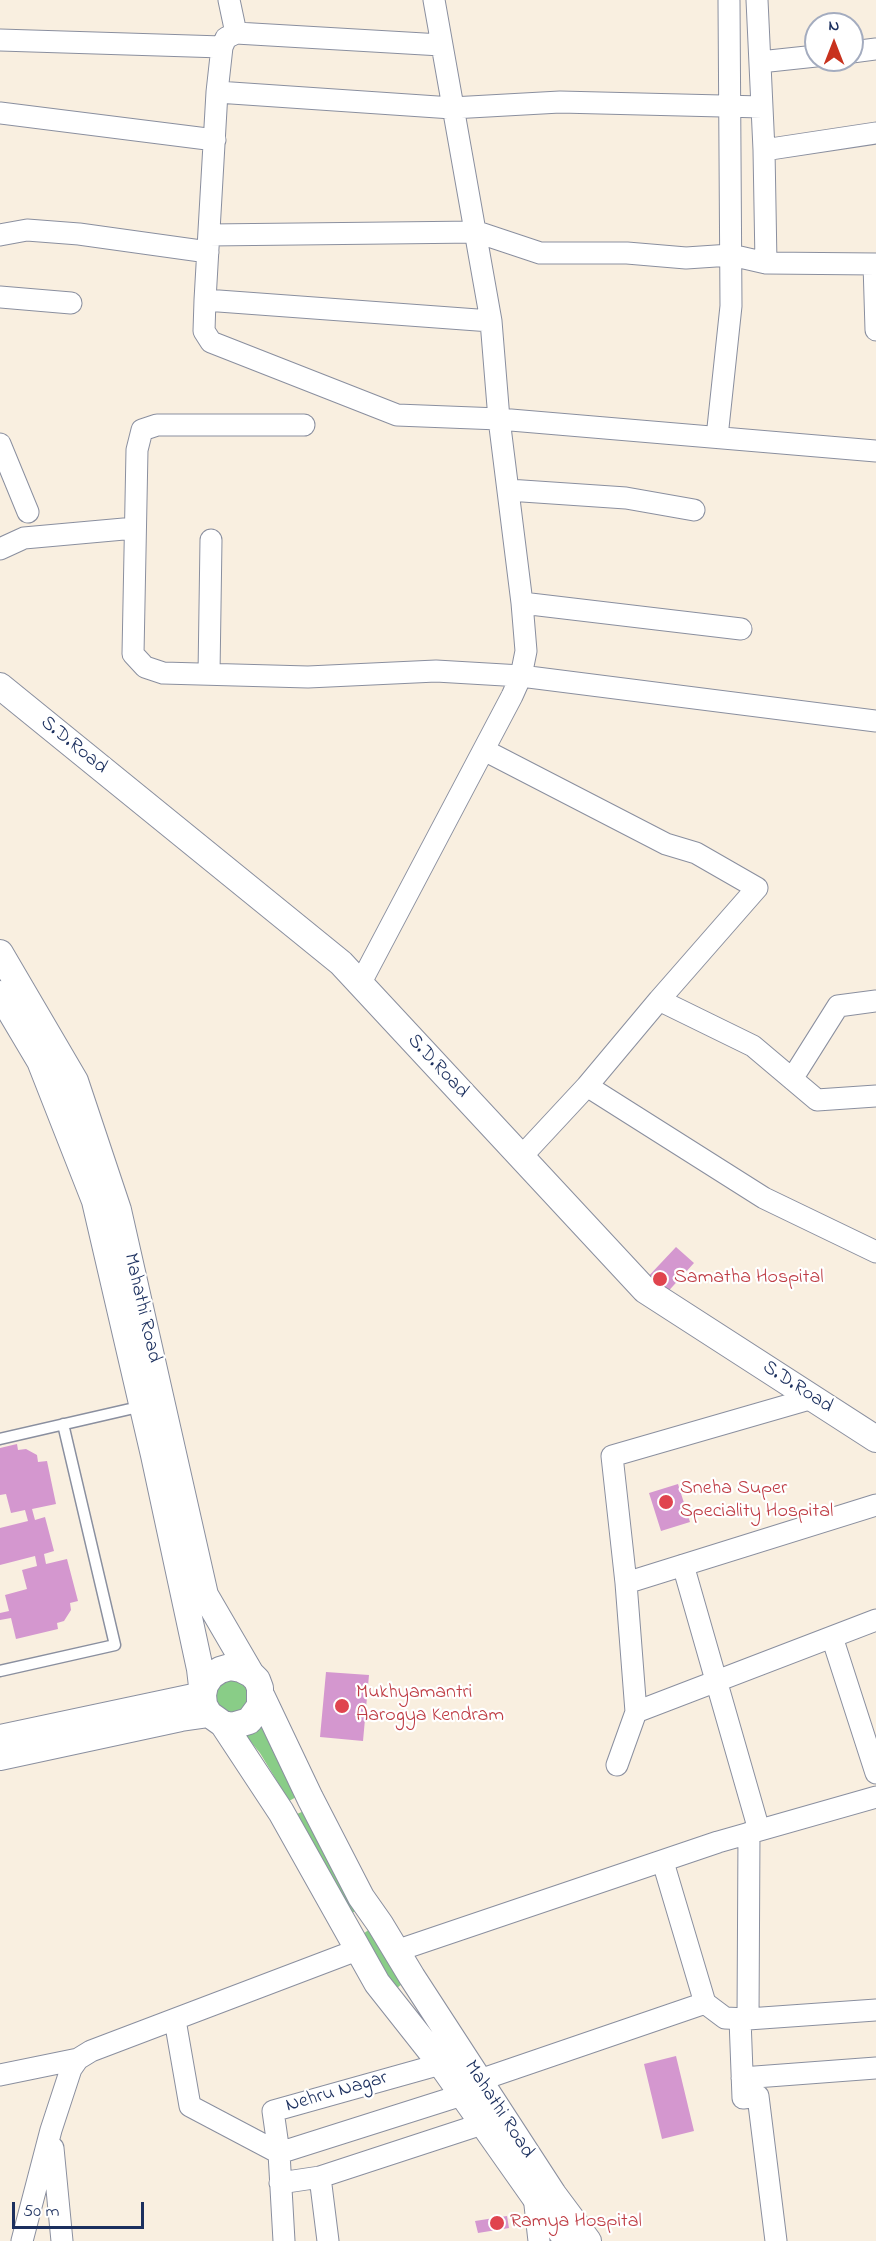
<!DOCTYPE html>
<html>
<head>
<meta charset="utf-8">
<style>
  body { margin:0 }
  #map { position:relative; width:876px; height:2241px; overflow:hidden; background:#f9efe0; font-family:"Indie Flower",sans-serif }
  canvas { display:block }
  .north { position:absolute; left:804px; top:12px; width:60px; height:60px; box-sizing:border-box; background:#fff; border:2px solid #a4acbf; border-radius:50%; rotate:0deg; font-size:16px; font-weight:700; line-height:24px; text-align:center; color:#1b2f5e }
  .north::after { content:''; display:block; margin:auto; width:21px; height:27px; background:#c8321e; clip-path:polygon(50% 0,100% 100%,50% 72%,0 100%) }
  .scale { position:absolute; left:12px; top:2202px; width:132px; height:27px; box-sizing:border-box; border:3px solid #1b2f5e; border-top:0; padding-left:8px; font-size:18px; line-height:21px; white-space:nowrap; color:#1b2f5e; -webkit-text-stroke:4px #fff; paint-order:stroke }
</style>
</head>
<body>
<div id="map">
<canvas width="876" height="2241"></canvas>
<div class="north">N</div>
<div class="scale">50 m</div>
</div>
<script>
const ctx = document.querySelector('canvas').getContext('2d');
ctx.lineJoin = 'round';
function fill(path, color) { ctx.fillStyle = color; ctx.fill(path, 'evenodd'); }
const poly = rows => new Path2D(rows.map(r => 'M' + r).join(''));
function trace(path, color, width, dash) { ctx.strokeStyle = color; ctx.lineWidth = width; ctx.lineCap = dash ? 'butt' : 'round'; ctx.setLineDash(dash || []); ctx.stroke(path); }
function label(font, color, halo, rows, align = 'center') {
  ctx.font = font + ' "Indie Flower",sans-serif'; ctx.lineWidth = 4.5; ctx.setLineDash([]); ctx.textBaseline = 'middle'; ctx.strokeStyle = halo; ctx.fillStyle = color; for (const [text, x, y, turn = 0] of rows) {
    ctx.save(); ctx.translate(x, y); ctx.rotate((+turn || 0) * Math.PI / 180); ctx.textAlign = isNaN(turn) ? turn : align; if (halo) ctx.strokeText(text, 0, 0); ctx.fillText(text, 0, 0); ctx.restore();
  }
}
const green = poly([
  [239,1678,253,1694,237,1717,216,1710,214,1689,218,1682],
  [263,1726,298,1796,289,1801,260,1753,246,1736],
  [304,1811,359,1909,352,1913,297,1814],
  [370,1929,402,1984,397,1988,391,1989,360,1936]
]);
const building = poly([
  [676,1247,694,1263,663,1297,644,1281],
  [17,1444,18,1450,26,1449,37,1455,38,1462,47,1461,56,1504,32,1509,35,1520,45,1517,54,1551,44,1554,46,1564,67,1559,78,1601,70,1603,71,1610,64,1621,57,1623,58,1629,16,1639,11,1618,0,1620,0,1613,9,1611,5,1595,27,1589,22,1570,37,1566,35,1556,0,1565,0,1528,28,1521,25,1510,11,1513,6,1494,0,1495,0,1448],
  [678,1484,690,1522,661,1531,649,1493],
  [326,1672,369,1675,363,1741,320,1737],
  [676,2056,694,2131,662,2139,644,2064],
  [507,2216,509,2228,478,2233,475,2221]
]);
const service = poly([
  [0,1439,143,1406],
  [0,1671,115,1645,63,1424]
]);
const minor = poly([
  [229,0,236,33],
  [757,0,764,150,766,263],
  [0,40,222,47],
  [441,45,236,33,226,38,222,47,217,92,205,300,204,331,211,342,397,415,499,419,876,451],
  [852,52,876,49],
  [760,62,816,56],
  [217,92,452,108,560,102,762,107],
  [0,113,215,140],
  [764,150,876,133],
  [0,235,27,230,79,234,208,252],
  [209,235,477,232,540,253,627,253,686,258,731,255,766,263,876,264],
  [874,264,876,330],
  [0,297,71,303],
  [205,300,491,321],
  [304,425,157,425,142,430,137,450,133,654,145,667,163,673,308,677,436,671,521,676,876,721],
  [717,437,731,306,729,1],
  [0,444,28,512],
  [508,490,626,498,694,510],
  [0,549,24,538,135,528],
  [522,603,741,629],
  [209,674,211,540],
  [484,750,666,844,696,853,757,888,659,1000],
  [360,984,512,696,521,676,526,651,522,603,499,419,491,321,434,0],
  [792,1079,838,1006,876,1001],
  [587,1086,659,1000,753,1046,817,1100,876,1096],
  [521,1157,587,1086,764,1198,876,1252],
  [683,1565,759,1830],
  [626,1583,612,1456,813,1398],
  [832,1637,876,1773],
  [636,1712,876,1620],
  [617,1765,636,1712,626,1583,876,1505],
  [396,1951,718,1842,876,1797],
  [705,2003,725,2018,748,2019,749,1833],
  [740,2019,743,2098,758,2096,776,2241],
  [748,2019,876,2010],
  [175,2020,190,2106,279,2153],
  [0,2075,78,2059],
  [742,2078,876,2068],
  [480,2080,705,2003,663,1862],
  [53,2148,62,2241],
  [279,2153,273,2111,441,2064],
  [320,2177,328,2241],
  [280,2183,320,2177,485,2123],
  [534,2196,539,2241],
  [22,2241,51,2130,71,2069,78,2059,91,2051,357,1950],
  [284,2241,279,2153,462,2095]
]);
const tertiary = poly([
  [0,686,341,963,645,1290,876,1439],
  [0,953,75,1081,118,1210,205,1595,251,1674],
  [0,994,40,1061,95,1201,154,1455,200,1669,203,1695,0,1738],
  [262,1697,310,1798,361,1897,380,1924,412,1977,553,2194,588,2241],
  [223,1724,232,1726,249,1721,260,1706,260,1688,257,1680,251,1674,241,1669,230,1667,220,1670,211,1676,205,1685,203,1695,204,1705,209,1714,223,1724,281,1812,377,1983,441,2064,534,2196,568,2241],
  [0,1757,181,1718,209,1714]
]);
const markers = [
  [660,1279,8,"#e0444e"],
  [666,1502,8,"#e0444e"],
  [342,1706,8,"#e0444e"],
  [497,2223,8,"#e0444e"]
];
const streetNames = [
  ["S.D.Road",73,746,39],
  ["S.D.Road",437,1067,47],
  ["Mahathi Road",141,1308,77],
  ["S.D.Road",797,1388,33],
  ["Nehru Nagar",337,2093,-16],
  ["Mahathi Road",498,2110,57]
];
const healthNames = [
  ["Samatha Hospital",674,1279],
  ["Sneha Super",680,1490],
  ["Speciality Hospital",680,1513],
  ["Mukhyamantri",356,1694],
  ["Aarogya Kendram",356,1717],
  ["Ramya Hospital",510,2223]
];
fill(green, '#89cd87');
fill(building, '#d497cf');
trace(service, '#8a8f9f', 13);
trace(minor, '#8a8f9f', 23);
trace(tertiary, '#8a8f9f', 28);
trace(service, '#fff', 10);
trace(minor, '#fff', 21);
trace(tertiary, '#fff', 26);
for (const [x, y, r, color] of markers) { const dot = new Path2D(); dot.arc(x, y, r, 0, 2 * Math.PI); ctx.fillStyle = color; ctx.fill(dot); trace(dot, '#fff', 2); }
label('20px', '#1b2f5e', '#fff', streetNames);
label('20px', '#be3a42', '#fff', healthNames, 'left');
</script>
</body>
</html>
